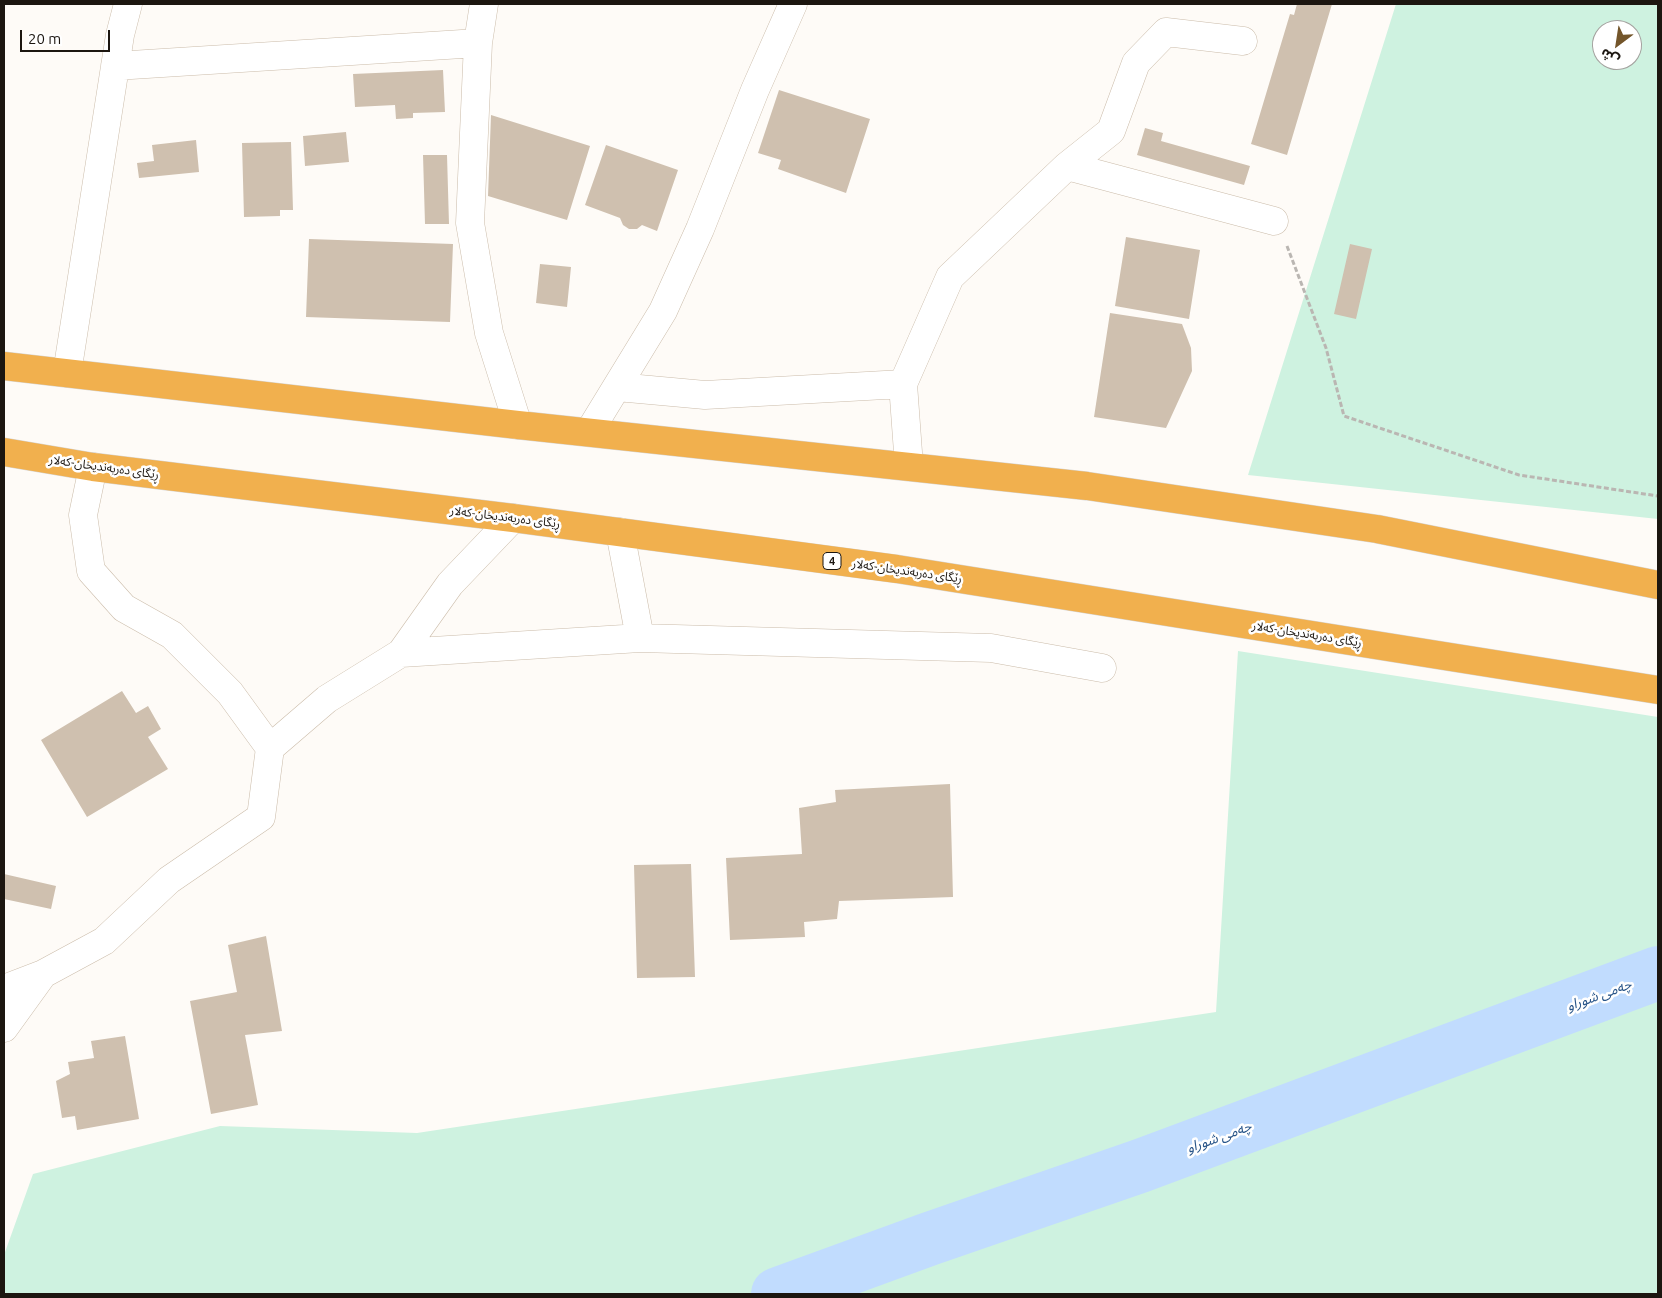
<!DOCTYPE html>
<html>
<head>
<meta charset="utf-8">
<style>
  body { margin:0 }
  #map { position:relative; width:1662px; height:1298px; overflow:hidden; background:#fefbf7; font-family:Ubuntu,"Noto Sans Arabic",sans-serif }
  canvas { display:block }
  .frame { position:absolute; inset:0; border:5px solid #1c1610; pointer-events:none }
  .north { position:absolute; left:1592px; top:20px; width:50px; height:50px; box-sizing:border-box; background:#fff; border:1px solid #a4a29f; border-radius:50%; rotate:211deg; font-size:14px; font-weight:700; line-height:20px; text-align:center; color:#1c1610 }
  .north::after { content:''; display:block; margin:auto; width:18px; height:22px; background:#73552a; clip-path:polygon(50% 0,100% 100%,50% 72%,0 100%) }
  .scale { position:absolute; left:20px; top:30px; width:90px; height:22px; box-sizing:border-box; border:2px solid #1c1610; border-top:0; padding-left:6px; font-size:15px; line-height:18px; white-space:nowrap; color:#1c1610; -webkit-text-stroke:4px #fff; paint-order:stroke }
</style>
</head>
<body>
<div id="map">
<canvas width="1662" height="1298"></canvas>
<div class="frame"></div>
<div class="north">ش</div>
<div class="scale">20 m</div>
</div>
<script>
const ctx = document.querySelector('canvas').getContext('2d');
ctx.lineJoin = 'round';
function fill(path, color) { ctx.fillStyle = color; ctx.fill(path, 'evenodd'); }
const poly = rows => new Path2D(rows.map(r => 'M' + r).join(''));
function trace(path, color, width, dash) { ctx.strokeStyle = color; ctx.lineWidth = width; ctx.lineCap = dash ? 'butt' : 'round'; ctx.setLineDash(dash || []); ctx.stroke(path); }
function label(font, color, halo, rows, align = 'center') {
  ctx.font = font + ' Ubuntu,"Noto Sans Arabic",sans-serif'; ctx.lineWidth = 5; ctx.setLineDash([]); ctx.textBaseline = 'middle'; ctx.strokeStyle = halo; ctx.fillStyle = color; for (const [text, x, y, turn = 0] of rows) {
    ctx.save(); ctx.translate(x, y); ctx.rotate((+turn || 0) * Math.PI / 180); ctx.textAlign = isNaN(turn) ? turn : align; if (halo) ctx.strokeText(text, 0, 0); ctx.fillText(text, 0, 0); ctx.restore();
  }
}
const green = poly([
  [1396,4,1658,4,1658,519,1248,475],
  [1602,30,1632,30,1632,60,1602,60],
  [1238,651,1658,717,1658,1294,4,1294,4,1255,33,1174,220,1126,417,1133,1216,1012]
]);
const river = poly([
  [778,1294,929,1239,1140,1166,1658,973]
]);
const building = poly([
  [1297,4,1332,4,1287,155,1251,144,1290,14,1294,15],
  [443,70,445,112,413,113,413,118,396,119,395,105,355,107,353,74],
  [779,90,870,119,846,193,778,169,781,160,758,153],
  [491,115,590,146,567,220,488,196],
  [1145,128,1163,133,1161,141,1250,166,1244,185,1137,155],
  [346,132,349,162,305,166,303,136],
  [196,140,199,172,139,178,137,163,154,161,152,145],
  [291,142,293,210,280,210,280,216,244,217,242,143],
  [606,145,678,170,657,231,642,225,637,229,629,229,623,225,620,218,585,205],
  [423,155,447,155,449,224,425,224],
  [1126,237,1200,250,1189,319,1115,306],
  [309,239,453,244,450,322,306,317],
  [1350,244,1372,249,1356,319,1334,314],
  [540,264,571,267,567,307,536,303],
  [1110,313,1182,324,1191,348,1192,371,1166,428,1094,417],
  [122,691,136,713,148,706,161,729,148,737,168,769,87,817,41,740],
  [950,784,953,897,839,901,837,919,804,922,805,937,730,940,726,858,802,854,799,808,836,802,835,790],
  [691,864,695,977,637,978,634,865],
  [4,874,56,886,51,909,4,899],
  [266,936,282,1031,245,1035,258,1105,211,1114,190,1001,237,992,228,945],
  [125,1036,139,1119,77,1130,75,1116,62,1118,56,1081,70,1074,68,1062,94,1058,91,1041]
]);
const path = poly([
  [1287,246,1326,348,1344,416,1519,475,1658,496]
]);
const street = poly([
  [484,4,478,43,470,223,489,333,518,425],
  [115,66,478,43],
  [1067,166,1111,131,1136,63,1166,32,1243,41],
  [67,373,120,35,128,4],
  [617,387,705,395,903,384],
  [589,432,663,311,700,229,755,90,793,4],
  [909,466,903,384,950,277,1067,166,1274,221],
  [93,467,83,515,91,571,124,608,172,635,230,693,270,748],
  [620,532,640,638,991,648,1102,668],
  [401,653,640,638],
  [4,989,43,974],
  [4,1028,43,974,104,941,169,880,261,817,270,748,327,699,401,653,450,584,513,518]
]);
const highway = poly([
  [4,366,518,425,1087,486,1377,529,1658,585],
  [4,452,93,467,513,518,897,569,1658,690]
]);
const shields = [
  [832,561,18]
];
const shieldNames = [
  ["4",832,561]
];
const streetNames = [
  ["ڕێگای دەربەندیخان-کەلار",104,467,8],
  ["ڕێگای دەربەندیخان-کەلار",505,517,7],
  ["ڕێگای دەربەندیخان-کەلار",907,571,8],
  ["ڕێگای دەربەندیخان-کەلار",1307,634,9]
];
const waterNames = [
  ["چەمی شوراو",1599,995,-20],
  ["چەمی شوراو",1219,1137,-20]
];
fill(green, '#cef2e0');
trace(river, '#c1dcfe', 54);
fill(building, '#cfc0af');
trace(street, '#cbbcaa', 29);
trace(highway, '#d6d5d4', 29);
trace(path, '#bab6b2', 3, [5, 2.5]);
trace(street, '#fff', 28);
trace(highway, '#f1b04e', 28);
for (const [x, y, w] of shields) { const box = new Path2D(); box.roundRect(x - w / 2, y - 8.5, w, 17, 4); ctx.fillStyle = '#fff'; ctx.fill(box); trace(box, '#1c1610', 1); }
label('bold 11px', '#1c1610', null, shieldNames);
label('12px', '#1c1610', '#fff', streetNames);
label('italic 14px', '#275488', '#fff', waterNames);
</script>
</body>
</html>
